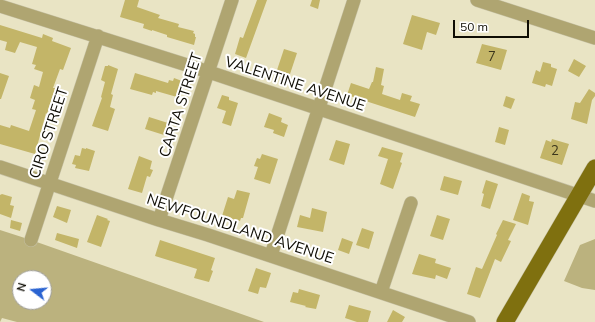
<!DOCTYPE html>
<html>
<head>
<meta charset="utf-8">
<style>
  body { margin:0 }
  #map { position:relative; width:595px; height:322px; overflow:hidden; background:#e9e4c4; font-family:Mulish,sans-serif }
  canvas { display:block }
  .north { position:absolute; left:12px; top:270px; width:40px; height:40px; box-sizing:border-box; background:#fff; border:1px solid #9f9e9a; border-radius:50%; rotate:286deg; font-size:11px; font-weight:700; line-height:16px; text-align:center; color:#0e0c03 }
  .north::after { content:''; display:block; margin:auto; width:14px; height:18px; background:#2a63d1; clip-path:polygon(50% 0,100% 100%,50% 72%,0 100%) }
  .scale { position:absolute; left:453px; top:20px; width:76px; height:18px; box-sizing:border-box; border:2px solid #0e0c03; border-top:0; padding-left:5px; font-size:12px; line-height:14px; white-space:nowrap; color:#0e0c03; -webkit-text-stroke:3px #fff; paint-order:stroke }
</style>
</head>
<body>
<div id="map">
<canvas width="595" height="322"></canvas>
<div class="north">N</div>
<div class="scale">50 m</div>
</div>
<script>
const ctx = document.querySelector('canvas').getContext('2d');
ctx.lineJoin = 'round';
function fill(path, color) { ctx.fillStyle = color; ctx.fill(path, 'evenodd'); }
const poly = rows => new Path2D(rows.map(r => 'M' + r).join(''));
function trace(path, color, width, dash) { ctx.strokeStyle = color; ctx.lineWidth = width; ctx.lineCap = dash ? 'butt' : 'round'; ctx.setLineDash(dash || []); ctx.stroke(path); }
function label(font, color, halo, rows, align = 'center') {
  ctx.font = font + ' Mulish,sans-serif'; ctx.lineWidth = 4; ctx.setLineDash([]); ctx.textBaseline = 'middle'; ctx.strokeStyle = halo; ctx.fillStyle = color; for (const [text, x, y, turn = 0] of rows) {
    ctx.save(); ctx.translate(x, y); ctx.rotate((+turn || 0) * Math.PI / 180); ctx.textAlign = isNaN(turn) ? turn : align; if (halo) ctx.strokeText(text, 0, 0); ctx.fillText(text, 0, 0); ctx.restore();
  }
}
const green = poly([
  [0,230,31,240,264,322,17,322,2,318,0,322],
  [20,278,44,278,44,302,20,302],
  [595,239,595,290,582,288,564,281,580,245]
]);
const building = poly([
  [125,0,139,0,137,7,160,15,158,18,179,24,178,27,194,31,193,33,195,34,195,37,196,37,194,45,167,37,167,35,152,30,152,31,143,28,144,24,120,17],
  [257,0,267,0,246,58,235,54,240,37,243,38],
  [312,0,320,0,318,9,310,6],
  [412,15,440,23,436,35,427,32,422,50,403,44],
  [0,25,42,38,43,34,53,38,52,41,71,48,63,70,60,69,53,88,55,88,47,114,46,113,35,154,0,144,0,125,10,128,11,125,29,131,36,110,32,109,35,100,30,98,34,85,39,87,43,72,34,69,36,65,32,64,37,47,20,42,15,53,5,50,7,42,0,40],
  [482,44,507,50,501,70,476,63],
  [284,49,297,53,289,77,276,73],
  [574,59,586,66,579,77,568,71],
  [543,62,551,64,551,67,557,69,552,86,546,84,545,87,532,83,536,70,540,72],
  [108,65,118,69,111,94,113,95,110,107,115,109,108,131,92,126,102,98,101,97,105,82,101,80,105,66,108,66],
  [376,67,384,69,381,85,384,86,382,94,400,100,402,93,412,96,410,101,420,104,415,117,347,95,351,83,369,89,372,82,373,82],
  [0,73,9,76,1,99,0,99],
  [135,73,168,83,169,80,173,81,174,78,182,81,177,97,156,91,156,93,153,92,152,95,130,89],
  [589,89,595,93,595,96,592,100,587,124,571,119,575,102,580,103],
  [222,95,229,97,229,100,238,103,231,126,222,123,226,111,217,108],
  [506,96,515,99,511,109,503,106],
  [269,113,282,118,281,122,288,125,284,137,273,133,274,130,264,127],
  [149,117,168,123,164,135,145,129],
  [499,127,509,130,505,145,495,142],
  [552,139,569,144,562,165,540,158,546,140,551,142],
  [336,140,350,144,344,165,329,160],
  [382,147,403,153,400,162,402,163,393,189,380,184,388,159,378,156],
  [82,148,86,149,86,148,95,151,89,171,75,168,76,165,72,164,75,155,80,156],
  [262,154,278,159,270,184,254,179,258,167,254,166,257,158,260,159],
  [139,156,152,161,150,169,153,170,150,177,147,176,142,193,128,189],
  [444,176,462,181,458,195,440,190],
  [486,180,498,184,490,209,481,206,484,194,482,193],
  [237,190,250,193,243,218,241,218,240,221,222,216,228,197,234,199],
  [522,193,530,196,529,201,534,202,528,225,513,220],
  [2,194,12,197,10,205,14,206,11,218,0,214,0,195],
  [57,206,71,210,67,223,53,217],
  [312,208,327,212,323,232,297,227,300,215,310,218],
  [97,215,108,219,107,220,110,221,101,247,87,242],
  [437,215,450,219,443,240,430,236],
  [11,220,22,223,20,231,10,228],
  [503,220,516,224,508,240,511,241,501,262,495,259,480,298,467,294,476,267,482,269,497,235,496,234],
  [362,228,374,232,369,249,356,245],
  [57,233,79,239,77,248,55,240],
  [342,238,353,242,349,254,338,250],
  [160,240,215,258,211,270,213,271,209,282,194,278,197,269,155,256],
  [419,254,436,259,435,263,451,268,447,279,436,275,435,279,412,274],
  [256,268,271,273,266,288,260,287,258,294,248,291],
  [299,289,320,295,316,309,305,307,306,306,290,302,293,292,298,293],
  [349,305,371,311,368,322,357,322,345,318],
  [393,310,405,317,402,322,387,322]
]);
const minor = poly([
  [477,0,595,38],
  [0,6,209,72,595,201],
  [0,167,159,220,208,235,469,322],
  [159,220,232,0],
  [31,240,98,36],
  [271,255,354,0],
  [381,292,411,203]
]);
const major = poly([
  [505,322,595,168]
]);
const numberNames = [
  ["7",492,57],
  ["2",555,151]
];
const streetNames = [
  ["VALENTINE AVENUE",295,84,18],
  ["CARTA STREET",181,105,-72],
  ["CIRO STREET",49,133,-72],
  ["NEWFOUNDLAND AVENUE",240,229,18]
];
fill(green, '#bbb27e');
fill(building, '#c3b568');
trace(minor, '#c6c1a5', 14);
trace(major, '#c6c1a5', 18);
trace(minor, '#afa571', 13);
trace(major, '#7f700f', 17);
label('13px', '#3b361c', null, numberNames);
label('15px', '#0e0c03', '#fff', streetNames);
</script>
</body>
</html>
